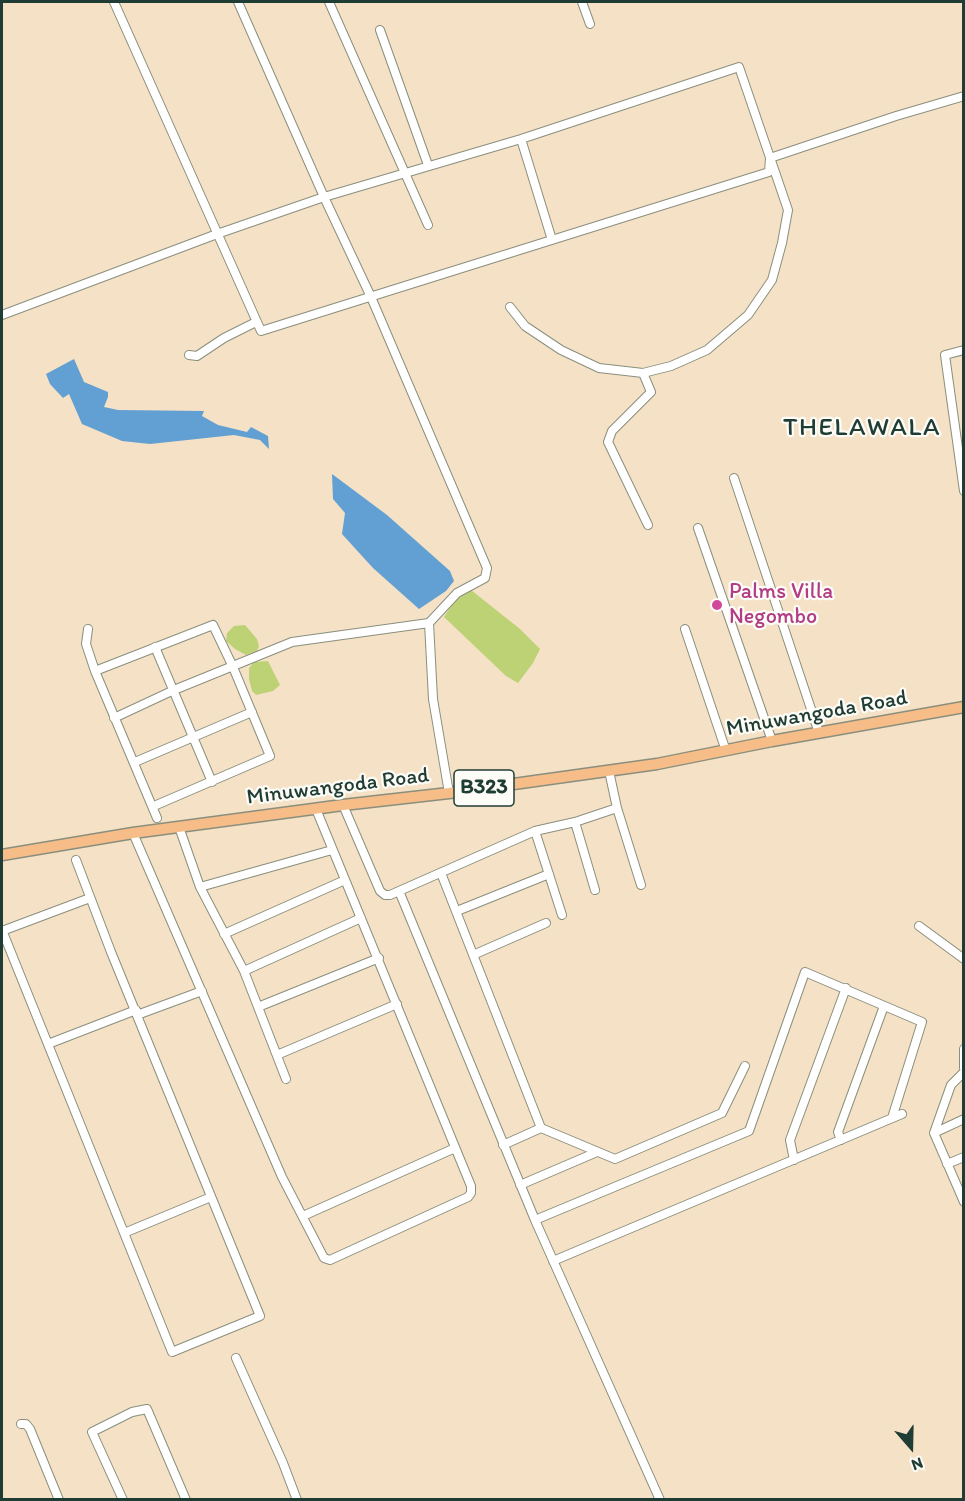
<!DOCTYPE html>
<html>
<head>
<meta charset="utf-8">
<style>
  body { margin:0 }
  #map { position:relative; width:965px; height:1501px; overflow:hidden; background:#f4e1c6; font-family:Itim,sans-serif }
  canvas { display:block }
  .frame { position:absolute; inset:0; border:3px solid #1f3d34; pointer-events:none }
  .north { position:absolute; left:881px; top:1417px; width:60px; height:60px; -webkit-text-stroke:4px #fdfcf7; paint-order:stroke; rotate:160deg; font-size:16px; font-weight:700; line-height:24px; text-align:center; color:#1f3d34 }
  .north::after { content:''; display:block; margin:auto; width:21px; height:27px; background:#1f3d34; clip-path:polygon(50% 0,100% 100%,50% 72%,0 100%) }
</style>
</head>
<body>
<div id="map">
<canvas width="965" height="1501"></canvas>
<div class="frame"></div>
<div class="north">N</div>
</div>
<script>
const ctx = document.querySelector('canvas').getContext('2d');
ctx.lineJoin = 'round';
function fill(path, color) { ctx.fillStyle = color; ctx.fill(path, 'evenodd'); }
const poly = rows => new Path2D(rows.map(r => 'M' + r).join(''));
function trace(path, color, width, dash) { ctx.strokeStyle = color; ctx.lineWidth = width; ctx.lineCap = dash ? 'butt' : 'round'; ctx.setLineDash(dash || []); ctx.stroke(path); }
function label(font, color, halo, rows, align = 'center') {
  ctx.font = font + ' Itim,sans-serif'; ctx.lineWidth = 4.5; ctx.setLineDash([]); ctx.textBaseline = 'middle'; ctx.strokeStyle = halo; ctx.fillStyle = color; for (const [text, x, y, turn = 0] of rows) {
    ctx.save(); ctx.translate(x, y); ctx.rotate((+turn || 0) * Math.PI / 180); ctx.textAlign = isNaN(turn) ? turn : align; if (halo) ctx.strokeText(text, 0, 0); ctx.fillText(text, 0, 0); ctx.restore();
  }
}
const green = poly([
  [471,590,520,629,540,649,533,663,518,683,506,676,444,617,453,603,453,599],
  [245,625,257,639,259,646,257,651,246,655,235,649,226,641,227,633,234,626],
  [268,661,280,685,273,691,256,695,252,691,249,679,249,668,254,662]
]);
const water = poly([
  [74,359,84,382,108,392,108,397,104,407,118,410,204,411,202,416,218,425,247,432,251,427,268,436,269,449,260,440,234,435,150,444,122,441,82,424,69,394,63,398,50,384,46,374],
  [332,474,387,515,450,571,454,581,446,591,419,609,373,568,342,534,345,513,333,499]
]);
const minor = poly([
  [114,2,261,331,769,172,770,158,896,116,964,96],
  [238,2,324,197,371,297,487,568,485,578,457,593,429,623,433,699,449,793],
  [329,2,428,225],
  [582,2,590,24],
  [380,30,428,165],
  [521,139,552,240],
  [2,315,217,234,324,197,521,139,739,67,788,210,782,243,772,280,748,315,707,350,671,366,643,373,599,368,561,350,525,326,510,307],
  [964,350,945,355,964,491],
  [189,355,197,356,224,338,256,322],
  [643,373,651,392,612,431,608,442,648,525],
  [734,478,819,733],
  [698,528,772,741],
  [88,629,86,644,95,671,157,818],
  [685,629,726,751],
  [155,647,212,782],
  [95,671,213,625,233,667,270,756,154,806],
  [114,718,174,690,292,642,429,623],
  [135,762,252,712],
  [609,771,617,808],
  [343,805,380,891,385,895,390,895,535,831,575,822,617,808,641,885],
  [575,822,595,890],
  [179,827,200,887,244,971,286,1079],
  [535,831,562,915],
  [133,833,282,1177,324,1258,330,1260,468,1197,471,1193,471,1186,316,809],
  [441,873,541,1128,615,1159,722,1113,745,1066],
  [200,887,332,850],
  [399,891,535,1220,660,1500],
  [457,911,549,874],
  [919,926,964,959],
  [2,930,172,1352,260,1316,111,952,76,860],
  [2,931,90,898],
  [224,934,345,880],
  [473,955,546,923],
  [244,971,361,918],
  [258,1007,379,958],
  [137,1015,202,991],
  [48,1044,136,1010],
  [964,1049,964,1068],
  [277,1055,397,1004],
  [964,1072,951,1085,934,1133,964,1202],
  [934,1133,964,1119],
  [841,1140,838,1132,884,1006],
  [503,1145,541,1128],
  [794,1160,790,1140,846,988],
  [947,1164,964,1157],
  [520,1185,597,1152],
  [303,1216,455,1148],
  [535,1220,749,1131,805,972,922,1022,892,1118],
  [124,1233,211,1197],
  [553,1261,902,1114],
  [236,1358,283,1463,297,1500],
  [21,1424,26,1424,30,1429,59,1500],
  [123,1500,92,1432,132,1412,147,1409,186,1500]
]);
const major = poly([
  [2,855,133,833,343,805,449,793,657,764,772,741,964,707]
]);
const markers = [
  [717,605,6,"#d1479c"]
];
const shields = [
  [484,788,60]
];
const shieldNames = [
  ["B323",484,788]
];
const hotelNames = [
  ["Palms Villa",729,592],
  ["Negombo",729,617]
];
const streetNames = [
  ["Minuwangoda Road",817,714,-10],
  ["Minuwangoda Road",338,787,-7]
];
const quarterNames = [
  ["THELAWALA",862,428]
];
fill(green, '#bdd275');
fill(water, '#629fd3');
trace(minor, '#8a8f7d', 10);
trace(major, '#8a8f7d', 13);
trace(minor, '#fff', 8);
trace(major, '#f7bd88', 10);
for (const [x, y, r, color] of markers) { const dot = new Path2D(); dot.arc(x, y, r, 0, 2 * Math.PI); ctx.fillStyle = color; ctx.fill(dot); trace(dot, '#fdfcf7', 2); }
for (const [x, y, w] of shields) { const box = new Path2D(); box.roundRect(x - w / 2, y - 18, w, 36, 4.5); ctx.fillStyle = '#fdfcf7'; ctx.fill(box); trace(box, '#1f3d34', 1.5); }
label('bold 21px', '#1f3d34', null, shieldNames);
label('22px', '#b23c85', '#fdfcf7', hotelNames, 'left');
label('22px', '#1f3d34', '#fdfcf7', streetNames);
ctx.letterSpacing = '1.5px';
label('26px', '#1f3d34', '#fdfcf7', quarterNames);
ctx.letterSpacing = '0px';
</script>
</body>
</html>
